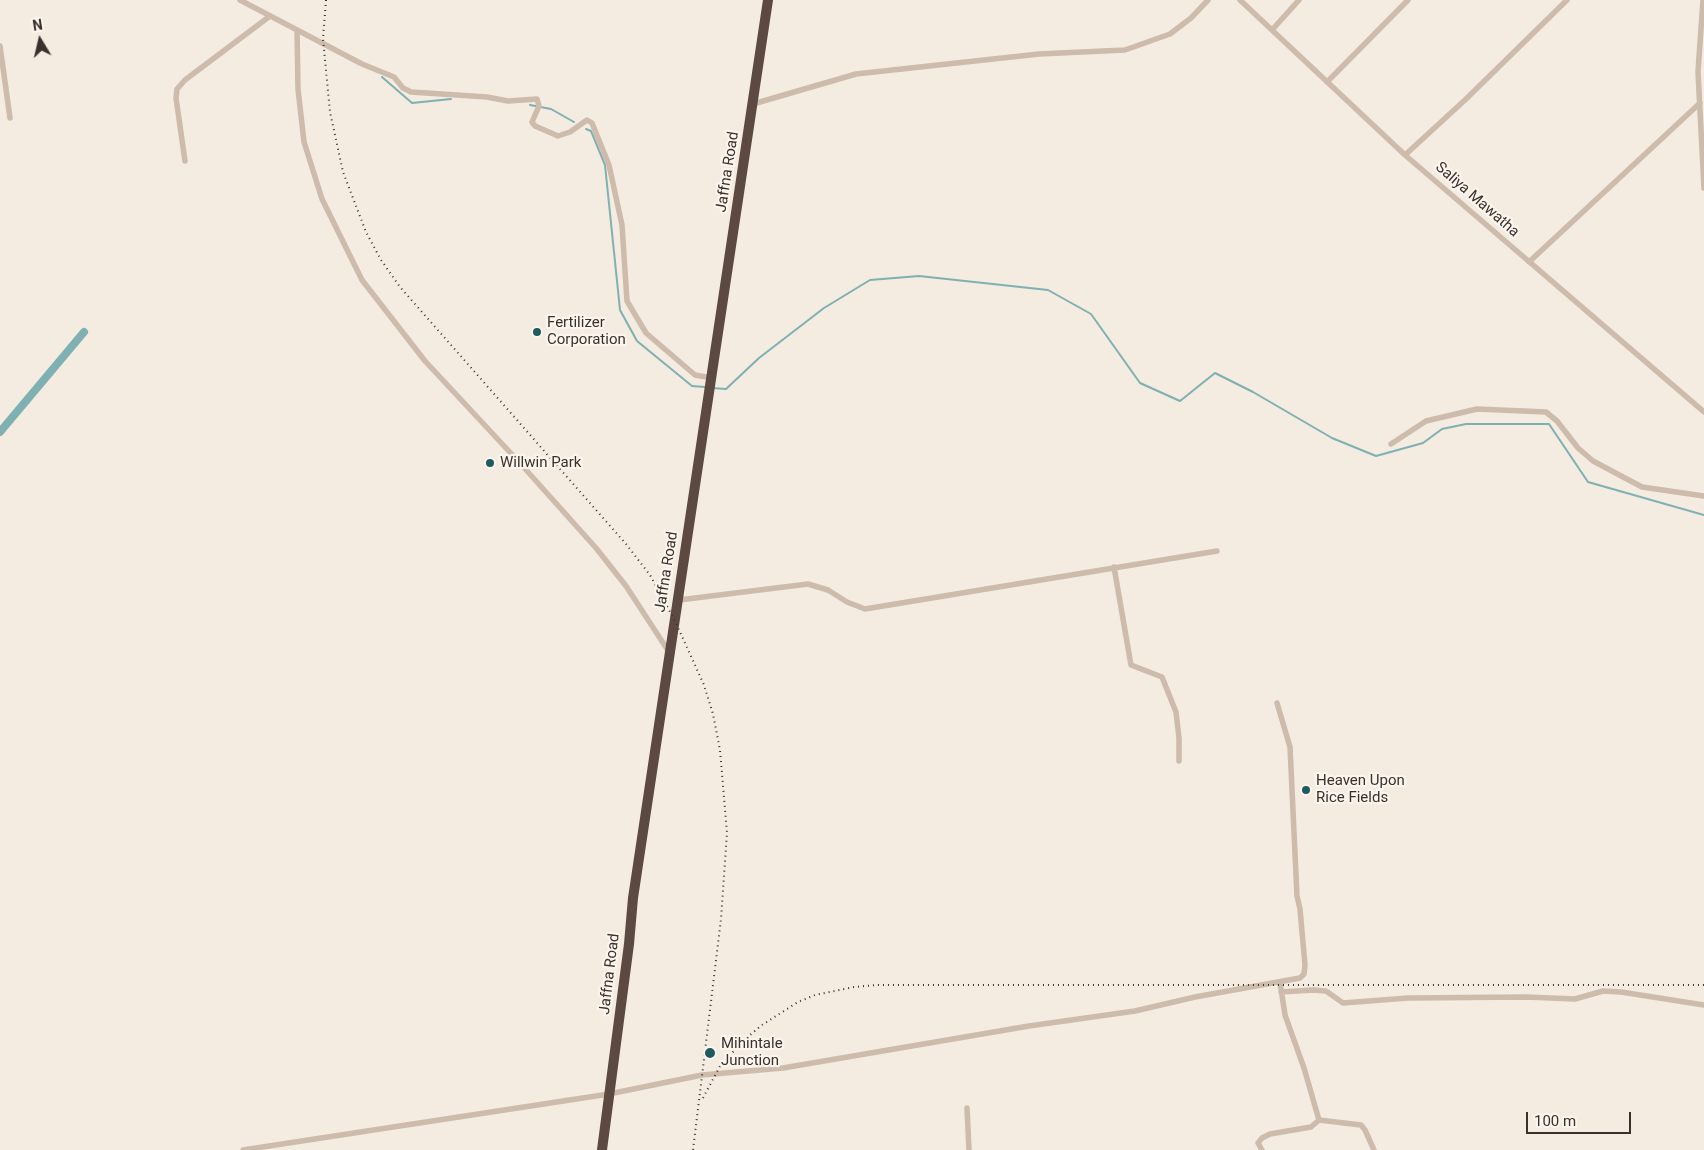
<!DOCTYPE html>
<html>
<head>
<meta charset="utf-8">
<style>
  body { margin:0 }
  #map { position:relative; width:1704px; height:1150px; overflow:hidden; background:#f4ebe1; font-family:Roboto,sans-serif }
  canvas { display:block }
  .north { position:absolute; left:15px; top:15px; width:50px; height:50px; -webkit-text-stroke:4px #fbf5ee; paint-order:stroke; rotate:351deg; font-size:14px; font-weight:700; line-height:20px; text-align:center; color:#3b302b }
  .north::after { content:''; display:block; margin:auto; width:18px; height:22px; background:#3b302b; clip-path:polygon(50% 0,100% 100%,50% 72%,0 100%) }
  .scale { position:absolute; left:1526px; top:1112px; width:105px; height:22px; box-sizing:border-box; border:2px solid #3b302b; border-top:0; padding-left:6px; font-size:15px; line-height:18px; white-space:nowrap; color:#3b302b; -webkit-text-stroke:4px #fbf5ee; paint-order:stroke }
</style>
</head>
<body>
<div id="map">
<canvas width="1704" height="1150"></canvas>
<div class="north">N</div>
<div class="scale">100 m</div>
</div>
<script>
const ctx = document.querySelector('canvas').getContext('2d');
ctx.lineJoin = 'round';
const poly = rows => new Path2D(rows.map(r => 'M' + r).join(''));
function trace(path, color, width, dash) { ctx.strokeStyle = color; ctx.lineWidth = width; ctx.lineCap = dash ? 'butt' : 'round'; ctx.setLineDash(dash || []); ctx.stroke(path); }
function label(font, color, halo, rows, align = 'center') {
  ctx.font = font + ' Roboto,sans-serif'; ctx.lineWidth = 4.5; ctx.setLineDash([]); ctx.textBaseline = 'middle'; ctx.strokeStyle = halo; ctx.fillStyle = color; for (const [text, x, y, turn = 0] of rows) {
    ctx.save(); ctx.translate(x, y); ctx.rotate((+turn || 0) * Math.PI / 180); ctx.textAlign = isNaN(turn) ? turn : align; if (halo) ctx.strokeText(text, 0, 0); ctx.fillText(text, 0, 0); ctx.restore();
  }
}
const stream = poly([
  [382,77,412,103,451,99],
  [530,105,551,109,574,122],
  [586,129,591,131,605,165,620,310,637,341,692,386,705,387],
  [712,388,726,389,759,358,824,308,870,280,919,276,1048,290,1091,314,1140,383,1180,401,1215,373,1253,392,1332,438,1376,456,1423,443,1442,429,1466,424,1549,424,1588,482,1704,515]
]);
const canal = poly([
  [0,432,84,332]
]);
const street = poly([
  [240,0,362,64,394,77,403,88,411,92,487,97,508,101,537,99,539,106,532,122,535,126,558,136,570,132,587,120,592,123,609,165,622,225,627,301,646,333,695,375,712,378],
  [1240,0,1405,155,1704,412],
  [1703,0,1698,72,1704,188],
  [297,30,298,89,304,142,322,199,362,280,425,361,519,462,596,548,626,586,669,652],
  [1272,30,1299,0],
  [0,46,10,118],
  [1327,82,1408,0],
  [753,104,856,74,1039,54,1125,50,1170,34,1191,18,1208,0],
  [1405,155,1465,100,1567,0],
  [185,161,176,98,177,89,185,80,270,16],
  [1529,262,1700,103],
  [1391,444,1426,421,1477,409,1546,412,1557,421,1578,448,1593,461,1642,487,1704,496],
  [1114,567,1131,665,1162,677,1176,712,1179,738,1179,761],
  [679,600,808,584,828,590,847,602,865,609,1217,551],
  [1280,982,1285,1015,1304,1068,1319,1120],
  [1281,992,1313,990,1326,991,1343,1003,1408,998,1526,997,1575,999,1603,991,1621,992,1704,1005],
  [967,1108,969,1150],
  [243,1150,609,1094,702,1075,783,1068,1029,1026,1135,1011,1195,997,1300,978,1304,974,1305,965,1300,909,1297,896,1290,747,1277,703],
  [1262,1150,1258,1143,1262,1138,1270,1134,1311,1127,1319,1120,1361,1125,1365,1130,1374,1150]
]);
const highway = poly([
  [602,1150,629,944,633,898,768,0]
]);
const rail = poly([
  [326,0,323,39,330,112,343,172,366,232,381,260,400,287,626,544,650,575,675,621,704,685,713,714,720,750,727,833,721,919,693,1150],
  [703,1098,720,1066,744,1040,762,1025,798,1002,815,995,854,987,876,985,1704,985]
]);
const markers = [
  [537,332,5,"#1f5a5e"],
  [490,463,5,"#1f5a5e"],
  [1306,790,5,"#1f5a5e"],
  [710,1053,6,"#1f5a5e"]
];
const streetNames = [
  ["Jaffna Road",728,172,-81],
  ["Saliya Mawatha",1477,200,41],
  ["Jaffna Road",667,572,-81],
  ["Jaffna Road",610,974,-83]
];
const poiNames = [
  ["Fertilizer",547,323],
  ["Corporation",547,340],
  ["Willwin Park",500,463],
  ["Heaven Upon",1316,781],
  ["Rice Fields",1316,798],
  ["Mihintale",721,1044],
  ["Junction",721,1061]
];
trace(stream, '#7fb0b2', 2);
trace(canal, '#7fb0b2', 8);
trace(street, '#cdbbac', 5.5);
trace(highway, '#5c4a42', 10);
trace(rail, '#3b302b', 2, [1, 4]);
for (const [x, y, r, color] of markers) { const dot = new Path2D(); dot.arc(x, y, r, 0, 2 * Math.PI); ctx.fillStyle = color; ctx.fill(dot); trace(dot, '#fbf5ee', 2); }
label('15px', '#3b302b', '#fbf5ee', streetNames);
label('15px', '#3b302b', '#fbf5ee', poiNames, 'left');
</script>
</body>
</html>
